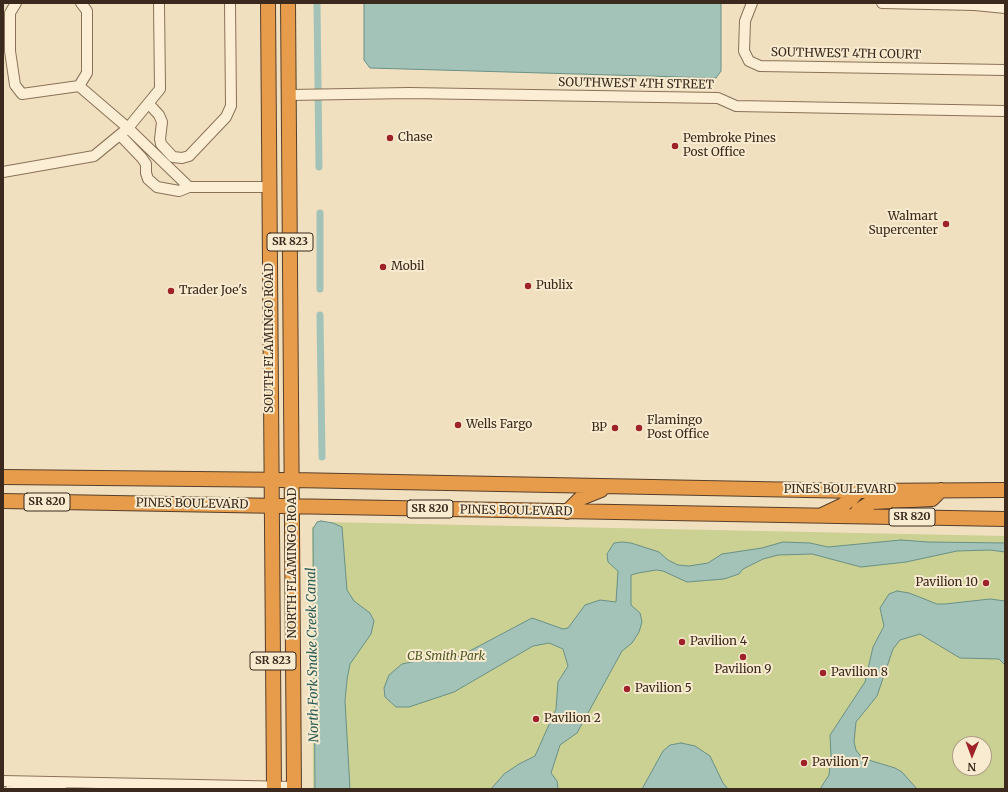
<!DOCTYPE html>
<html>
<head>
<meta charset="utf-8">
<style>
  body { margin:0 }
  #map { position:relative; width:1008px; height:792px; overflow:hidden; background:#f1e0c0; font-family:Merriweather,serif }
  canvas { display:block }
  .frame { position:absolute; inset:0; border:4px solid #3a291c; pointer-events:none }
  .north { position:absolute; left:952px; top:736px; width:40px; height:40px; box-sizing:border-box; background:#f8ebd0; border:1px solid #ac9d88; border-radius:50%; rotate:181deg; font-size:11px; font-weight:700; line-height:16px; text-align:center; color:#3a291c }
  .north::after { content:''; display:block; margin:auto; width:14px; height:18px; background:#9e2228; clip-path:polygon(50% 0,100% 100%,50% 72%,0 100%) }
</style>
</head>
<body>
<div id="map">
<canvas width="1008" height="792"></canvas>
<div class="frame"></div>
<div class="north">N</div>
</div>
<script>
const ctx = document.querySelector('canvas').getContext('2d');
ctx.lineJoin = 'round';
function fill(path, color) { ctx.fillStyle = color; ctx.fill(path, 'evenodd'); }
const poly = rows => new Path2D(rows.map(r => 'M' + r).join(''));
function trace(path, color, width, dash) { ctx.strokeStyle = color; ctx.lineWidth = width; ctx.lineCap = dash ? 'butt' : 'round'; ctx.setLineDash(dash || []); ctx.stroke(path); }
function label(font, color, halo, rows, align = 'center') {
  ctx.font = font + ' Merriweather,serif'; ctx.lineWidth = 4; ctx.setLineDash([]); ctx.textBaseline = 'middle'; ctx.strokeStyle = halo; ctx.fillStyle = color; for (const [text, x, y, turn = 0] of rows) {
    ctx.save(); ctx.translate(x, y); ctx.rotate((+turn || 0) * Math.PI / 180); ctx.textAlign = isNaN(turn) ? turn : align; if (halo) ctx.strokeText(text, 0, 0); ctx.fillText(text, 0, 0); ctx.restore();
  }
}
const green = poly([
  [323,522,1005,536,1005,789,313,789,312,527],
  [960,744,984,744,984,768,960,768]
]);
const water = poly([
  [364,3,721,3,721,71,716,78,370,68,364,60,364,3],
  [321,521,333,523,342,527,347,590,354,601,370,613,374,621,371,634,350,664,347,680,345,701,350,789,315,789,313,529,317,522,321,521],
  [901,540,928,542,1005,543,1005,552,990,550,957,551,906,562,861,567,812,554,778,555,763,559,743,569,739,574,724,579,687,582,663,571,656,570,638,573,631,575,631,605,640,613,642,622,639,632,632,643,622,651,577,733,560,745,551,773,557,781,558,789,491,789,504,774,519,764,535,756,556,709,558,682,568,666,563,649,549,643,533,646,454,692,409,707,396,707,385,697,384,688,389,675,402,664,421,660,440,662,462,655,532,618,563,629,568,628,585,605,600,600,616,602,618,571,608,562,607,554,614,543,622,542,631,543,659,552,668,560,678,565,689,566,708,563,722,554,762,548,783,542,810,543,828,547,901,540],
  [897,591,909,593,937,604,945,604,990,599,1005,601,1005,665,999,659,960,658,920,634,900,640,893,649,877,696,856,722,854,742,856,750,862,758,895,768,902,772,917,789,820,789,829,775,831,756,830,735,865,682,873,647,884,626,880,608,889,594,897,591],
  [681,743,695,746,710,756,723,783,728,789,642,789,663,751,670,745,681,743]
]);
const canal = poly([
  [317,3,319,167],
  [320,213,320,289],
  [320,315,322,457]
]);
const minor = poly([
  [16,3,10,13,10,51,15,85,22,94,79,86],
  [81,3,87,11,87,73,79,86,128,128,189,187],
  [752,3,745,21,744,51,749,61,760,66,1005,70],
  [882,3,975,5,1005,8],
  [289,95,409,93,718,98,736,106,1005,111],
  [149,104,159,115,162,122,160,139,161,144,173,157,182,158,189,156,226,117,231,106,230,3],
  [120,135,142,158,146,164,146,173,148,179,157,187,179,191,189,187,270,187],
  [3,172,94,156,128,128,160,89,159,3],
  [3,781,294,787],
  [11,789,61,789]
]);
const highway = poly([
  [268,3,274,789],
  [288,3,294,789],
  [3,477,293,480,858,491,1005,490],
  [3,501,1005,519],
  [567,512,581,498,601,490],
  [822,515,843,505,852,498,858,491],
  [855,516,858,511,872,502,932,499,941,490]
]);
const markers = [
  [390,138,4,"#9e2228"],
  [675,146,4,"#9e2228"],
  [946,224,4,"#9e2228"],
  [383,267,4,"#9e2228"],
  [528,286,4,"#9e2228"],
  [171,291,4,"#9e2228"],
  [458,425,4,"#9e2228"],
  [615,428,4,"#9e2228"],
  [639,428,4,"#9e2228"],
  [986,583,4,"#9e2228"],
  [682,642,4,"#9e2228"],
  [743,657,4,"#9e2228"],
  [823,673,4,"#9e2228"],
  [627,689,4,"#9e2228"],
  [536,719,4,"#9e2228"],
  [804,763,4,"#9e2228"]
];
const shields = [
  [290,242,46],
  [47,502,46],
  [430,509,46],
  [912,517,46],
  [273,661,46]
];
const shieldNames = [
  ["SR 823",290,242],
  ["SR 820",47,502],
  ["SR 820",430,509],
  ["SR 820",912,517],
  ["SR 823",273,661]
];
const streetNames = [
  ["SOUTHWEST 4TH COURT",846,54,1],
  ["SOUTHWEST 4TH STREET",636,84,1],
  ["SOUTH FLAMINGO ROAD",270,338,-90],
  ["PINES BOULEVARD",840,490],
  ["PINES BOULEVARD",192,504,1],
  ["PINES BOULEVARD",516,511,1],
  ["NORTH FLAMINGO ROAD",293,563,-90]
];
const poiNames = [
  ["Chase",398,138],
  ["Pembroke Pines",683,139],
  ["Post Office",683,153],
  ["Walmart",938,217,"right"],
  ["Supercenter",938,231,"right"],
  ["Mobil",391,267],
  ["Publix",536,286],
  ["Trader Joe's",179,291],
  ["Flamingo",647,421],
  ["Post Office",647,435],
  ["Wells Fargo",466,425],
  ["BP",607,428,"right"],
  ["Pavilion 10",978,583,"right"],
  ["Pavilion 4",690,642],
  ["Pavilion 9",743,670,"center"],
  ["Pavilion 8",831,673],
  ["Pavilion 5",635,689],
  ["Pavilion 2",544,719],
  ["Pavilion 7",812,763]
];
const parkNames = [
  ["CB Smith Park",446,657]
];
const waterNames = [
  ["North Fork Snake Creek Canal",313,655,-91]
];
fill(green, '#cbd093');
fill(water, '#a3c3b8');
trace(water, '#699186', 1);
trace(canal, '#a3c3b8', 7);
trace(minor, '#8b7157', 12);
trace(highway, '#583f2b', 16);
trace(minor, '#fbeed4', 10);
trace(highway, '#e69c4a', 14);
for (const [x, y, r, color] of markers) { const dot = new Path2D(); dot.arc(x, y, r, 0, 2 * Math.PI); ctx.fillStyle = color; ctx.fill(dot); trace(dot, '#f8ebd0', 1.5); }
for (const [x, y, w] of shields) { const box = new Path2D(); box.roundRect(x - w / 2, y - 9, w, 18, 3); ctx.fillStyle = '#f8ebd0'; ctx.fill(box); trace(box, '#3a291c', 1); }
label('bold 11px', '#3a291c', null, shieldNames);
label('12px', '#3a291c', '#f8ebd0', streetNames);
label('12px', '#3a291c', '#f8ebd0', poiNames, 'left');
label('italic 12px', '#4c5721', '#f8ebd0', parkNames);
label('italic 13px', '#2a5a56', '#f8ebd0', waterNames);
</script>
</body>
</html>
